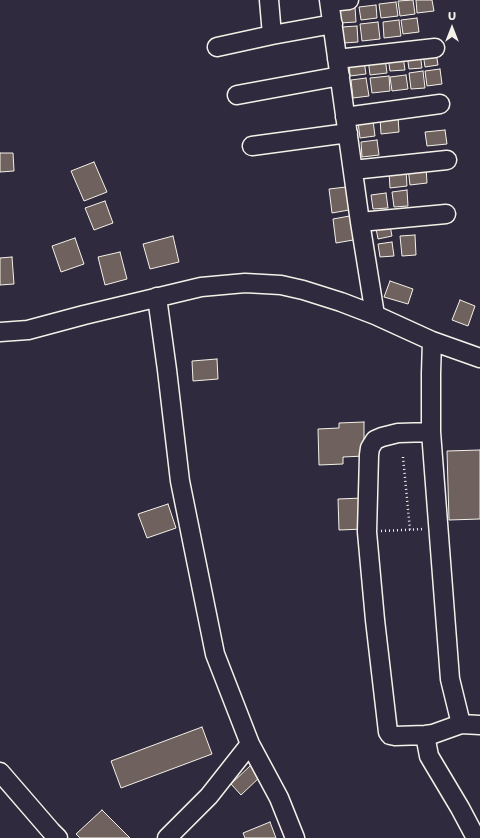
<!DOCTYPE html>
<html>
<head>
<meta charset="utf-8">
<style>
  body { margin:0 }
  #map { position:relative; width:480px; height:838px; overflow:hidden; background:#2f2a3d; font-family:"Playpen Sans",sans-serif }
  canvas { display:block }
  .north { position:absolute; left:432px; top:8px; width:40px; height:40px; -webkit-text-stroke:3px #2f2a3d; paint-order:stroke; rotate:0deg; font-size:11px; font-weight:700; line-height:16px; text-align:center; color:#f4f1e8 }
  .north::after { content:''; display:block; margin:auto; width:14px; height:18px; background:#f4f1e8; clip-path:polygon(50% 0,100% 100%,50% 72%,0 100%) }
</style>
</head>
<body>
<div id="map">
<canvas width="480" height="838"></canvas>
<div class="north">U</div>
</div>
<script>
const ctx = document.querySelector('canvas').getContext('2d');
ctx.lineJoin = 'round';
function fill(path, color) { ctx.fillStyle = color; ctx.fill(path, 'evenodd'); }
const poly = rows => new Path2D(rows.map(r => 'M' + r).join(''));
function trace(path, color, width, dash) { ctx.strokeStyle = color; ctx.lineWidth = width; ctx.lineCap = dash ? 'butt' : 'round'; ctx.setLineDash(dash || []); ctx.stroke(path); }
const building = poly([
  [413,0,415,14,400,16,398,1,413,0],
  [416,0,432,0,434,11,417,13,416,0],
  [396,2,398,16,381,18,379,4,396,2],
  [376,5,377,18,361,20,359,7,376,5],
  [355,7,356,22,340,23,339,9,355,7],
  [417,18,419,32,403,34,401,20,417,18],
  [399,20,401,36,384,38,383,22,399,20],
  [378,22,380,39,362,41,360,24,378,22],
  [357,26,358,42,344,43,342,27,357,26],
  [436,52,438,65,425,67,423,53,436,52],
  [420,53,422,68,409,69,407,55,420,53],
  [403,56,405,70,390,71,388,57,403,56],
  [385,57,387,73,370,75,368,59,385,57],
  [364,61,366,74,350,76,349,62,364,61],
  [440,69,442,84,427,86,425,71,440,69],
  [423,71,425,88,411,89,409,73,423,71],
  [406,75,408,89,392,91,390,77,406,75],
  [389,76,390,91,372,93,370,78,389,76],
  [366,78,369,96,353,98,351,80,366,78],
  [398,116,399,132,381,134,380,118,398,116],
  [373,120,375,136,360,138,358,122,373,120],
  [445,130,447,144,427,146,425,132,445,130],
  [377,140,379,155,362,157,361,142,377,140],
  [0,153,13,153,14,171,0,172,0,153],
  [94,162,107,192,84,201,71,171,94,162],
  [426,166,427,183,410,185,408,168,426,166],
  [406,170,407,186,390,188,389,172,406,170],
  [346,187,349,210,332,213,329,189,346,187],
  [407,190,408,206,394,207,392,192,407,190],
  [386,193,388,208,373,209,371,195,386,193],
  [105,201,113,223,94,230,85,208,105,201],
  [355,215,359,239,336,243,333,219,355,215],
  [389,220,392,236,378,239,375,223,389,220],
  [415,235,416,255,402,256,400,236,415,235],
  [173,236,179,262,150,269,143,244,173,236],
  [75,238,84,264,61,272,52,246,75,238],
  [392,242,394,256,380,257,378,244,392,242],
  [120,252,127,279,105,285,98,257,120,252],
  [12,257,14,284,0,285,0,258,12,257],
  [390,281,413,289,408,304,384,297,390,281],
  [460,300,475,306,468,326,452,320,460,300],
  [217,359,218,379,193,381,192,361,217,359],
  [364,422,364,456,343,457,343,464,319,465,318,429,339,428,339,423,364,422],
  [480,450,480,519,449,520,447,451,480,450],
  [363,498,365,529,339,530,338,499,363,498],
  [168,504,176,528,147,538,138,514,168,504],
  [202,727,212,754,121,788,111,761,202,727],
  [251,765,262,775,241,795,231,784,251,765],
  [102,810,130,838,80,838,76,834,102,810],
  [270,822,276,838,245,838,243,833,270,822]
]);
const path = poly([
  [403,457,410,530],
  [381,531,424,529]
]);
const minor = poly([
  [269,0,272,35],
  [329,0,360,222,375,315],
  [330,2,349,0],
  [217,47,272,35,333,24],
  [337,59,435,48],
  [237,95,340,76],
  [345,117,440,104],
  [252,146,348,133],
  [353,170,447,160],
  [360,222,446,214],
  [157,297,167,370,180,481,215,654,250,744,279,798,295,838],
  [0,332,28,330,84,315,201,287,245,283,281,285,303,290,341,302,375,315,432,341,480,358],
  [432,341,431,373,431,432,450,679,461,724,480,725],
  [431,432,398,433,382,437,375,440,370,448,369,455,367,532,375,620,388,732,390,735,395,736,425,735,433,734,461,724],
  [425,735,429,756,460,808,476,838],
  [0,772,51,831,58,838],
  [167,838,209,796,250,744]
]);
fill(building, '#6f615d');
trace(building, '#f4f1e8', 1);
trace(minor, '#f4f1e8', 21);
trace(path, '#f4f1e8', 2.5, [1, 3]);
trace(minor, '#2f2a3d', 18);
</script>
</body>
</html>
